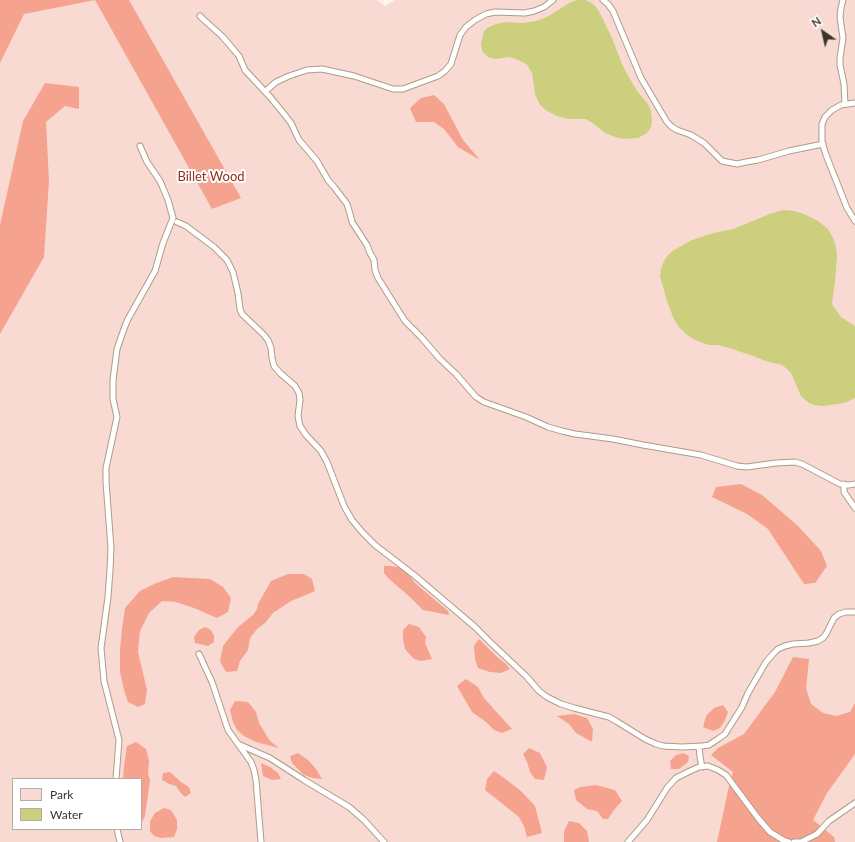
<!DOCTYPE html>
<html>
<head>
<meta charset="utf-8">
<style>
  body { margin:0 }
  #map { position:relative; width:855px; height:842px; overflow:hidden; background:#fdf4ea; font-family:Lato,sans-serif }
  canvas { display:block }
  .legend { position:absolute; left:12px; top:778px; width:130px; height:52px; box-sizing:border-box; background:#fff; border:1px solid #b1aeaa; margin:0; padding:5px 7px; list-style:none; font-size:12px; color:#3c342a }
  .legend li { display:flex; align-items:center; gap:8px; height:20px }
  .legend b { width:20px; border:1px solid #b1aeaa }
  .north { position:absolute; left:803px; top:12px; width:40px; height:40px; -webkit-text-stroke:3px #fff; paint-order:stroke; rotate:326deg; font-size:11px; font-weight:700; line-height:16px; text-align:center; color:#3c342a }
  .north::after { content:''; display:block; margin:auto; width:14px; height:18px; background:#3c342a; clip-path:polygon(50% 0,100% 100%,50% 72%,0 100%) }
</style>
</head>
<body>
<div id="map">
<canvas width="855" height="842"></canvas>
<ul class="legend">
<li><b style="height:11px;background:#f9dad2"></b>Park</li>
<li><b style="height:11px;background:#cccf7e"></b>Water</li>
</ul>
<div class="north">N</div>
</div>
<script>
const ctx = document.querySelector('canvas').getContext('2d');
ctx.lineJoin = 'round';
function fill(path, color) { ctx.fillStyle = color; ctx.fill(path, 'evenodd'); }
const poly = rows => new Path2D(rows.map(r => 'M' + r).join(''));
function trace(path, color, width, dash) { ctx.strokeStyle = color; ctx.lineWidth = width; ctx.lineCap = dash ? 'butt' : 'round'; ctx.setLineDash(dash || []); ctx.stroke(path); }
function label(font, color, halo, rows, align = 'center') {
  ctx.font = font + ' Lato,sans-serif'; ctx.lineWidth = 4; ctx.setLineDash([]); ctx.textBaseline = 'middle'; ctx.strokeStyle = halo; ctx.fillStyle = color; for (const [text, x, y, turn = 0] of rows) {
    ctx.save(); ctx.translate(x, y); ctx.rotate((+turn || 0) * Math.PI / 180); ctx.textAlign = isNaN(turn) ? turn : align; if (halo) ctx.strokeText(text, 0, 0); ctx.fillText(text, 0, 0); ctx.restore();
  }
}
const green = poly([
  [52,0,377,0,385,6,395,0,855,0,855,842,0,842,0,21],
  [13,779,141,779,141,829,13,829]
]);
const forest = poly([
  [0,0,129,0,241,198,212,209,95,0,24,14,0,63],
  [45,83,79,87,79,109,65,106,46,122,49,181,44,257,0,334,0,225,23,121],
  [434,95,444,104,463,140,480,160,458,147,444,129,434,122,416,122,410,108,421,98],
  [741,484,762,495,798,526,821,551,827,566,815,583,804,584,768,529,747,514,712,497,716,487],
  [384,566,391,566,404,568,415,583,448,611,449,615,423,610,410,597,388,578,384,573],
  [288,574,304,574,312,579,315,591,306,595,291,601,273,613,265,623,257,629,250,638,248,650,240,661,237,671,226,672,223,667,220,661,223,646,238,627,253,615,257,609,258,604,271,581],
  [173,577,210,579,223,587,231,598,228,612,217,618,194,608,176,602,162,601,149,613,140,631,138,652,147,690,145,704,138,707,128,702,124,690,120,672,120,650,122,629,125,608,140,591,154,584],
  [409,624,419,627,426,637,425,643,432,659,421,661,414,659,405,649,403,639,403,630],
  [205,627,211,630,214,636,214,642,208,646,195,643,194,637,199,630],
  [479,639,497,657,506,664,510,669,501,673,490,672,478,668,475,659,474,646],
  [793,657,809,659,806,688,811,704,823,713,836,716,850,712,855,703,855,754,827,793,813,820,834,837,835,842,717,842,729,786,733,772,711,755,718,748,744,734,775,692],
  [466,679,478,687,484,698,512,729,502,733,494,730,486,722,472,712,457,686],
  [235,701,248,702,256,712,259,723,270,741,279,748,256,742,244,736,237,730,233,722,230,710],
  [723,705,728,712,725,720,720,728,713,731,703,727,706,716,714,708],
  [574,714,587,718,593,729,592,742,576,733,569,724,557,716],
  [136,742,146,749,149,761,148,774,150,780,145,816,141,824,141,779,123,779,124,766,127,746],
  [529,748,540,753,547,767,544,780,535,779,530,772,527,762,523,754],
  [298,753,308,760,316,769,322,779,313,778,304,775,292,763,290,756],
  [683,753,689,756,688,762,679,769,671,769,670,761,676,755],
  [261,763,270,767,278,773,281,779,272,780,263,776],
  [494,771,507,780,522,792,535,806,542,833,527,837,524,826,519,817,485,790,487,779],
  [170,772,181,782,189,787,191,793,185,797,180,792,176,786,169,784,162,780,163,773],
  [596,785,615,790,622,801,614,810,608,819,603,819,597,811,587,809,576,800,574,790,580,787],
  [164,808,171,810,177,820,177,829,174,837,161,838,154,836,150,831,150,821,155,813],
  [569,821,579,823,587,831,589,842,564,842,564,831]
]);
const water = poly([
  [577,0,585,0,592,3,596,7,600,13,612,38,622,64,626,72,637,91,648,104,651,111,652,123,650,129,647,133,638,138,624,139,618,138,605,133,594,124,586,119,569,119,557,116,547,111,540,105,535,94,532,73,527,65,523,62,510,57,496,59,488,57,482,51,481,43,484,31,487,28,496,24,506,22,522,23,536,21,547,17,569,3],
  [783,210,795,211,806,215,818,221,828,229,833,238,836,247,837,256,835,282,832,302,833,306,841,317,855,326,855,398,847,402,838,404,822,406,814,405,809,403,801,396,791,373,787,369,782,365,766,361,753,356,729,348,719,345,709,345,700,342,693,339,685,333,678,326,673,317,667,301,660,276,661,269,664,261,668,255,674,250,692,240,714,233,733,229,770,214]
]);
const lane = poly([
  [603,0,608,4,613,11,641,78,667,122,672,127,677,130,691,135,704,143,722,161,737,164,746,162,758,160,789,151,823,144],
  [843,0,841,8,840,17,843,38,840,58,840,65,844,84,845,104],
  [200,16,204,20,222,36,228,43,239,56,245,70,271,98,284,114,291,123,299,140,317,161,328,180,334,187,347,204,350,214,352,222,367,245,370,253,374,260,375,270,378,278,405,321,421,337,440,359,456,374,476,397,484,402,526,417,548,427,562,431,575,434,613,439,643,445,701,455,737,466,747,467,776,463,795,462,802,464,840,484,849,485,855,484],
  [268,89,276,82,289,76,307,70,322,69,354,76,393,89,403,89,438,76,445,71,451,64,460,35,466,27,475,20,486,14,495,12,525,13,534,11,544,7,553,0],
  [855,103,841,105,832,110,825,117,822,124,822,142,826,155,847,208,855,221],
  [177,222,186,226,214,247,227,260,233,272,238,293,240,309,242,314,263,334,268,340,271,348,272,358,274,366,280,373,295,386,299,393,300,400,298,416,300,426,306,435,321,451,327,462,344,506,352,520,363,533,375,545,414,575,475,627,490,642,527,677,539,691,547,697,561,704,574,708,609,717,616,721,645,739,656,744,663,746,682,747,702,746,709,745,718,739,725,734,742,707,748,693,766,662,773,654,778,649,785,646,793,644,809,643,818,641,823,638,826,634,834,618,839,614,846,612,855,612],
  [844,484,844,492,855,508],
  [199,654,212,682,228,730,251,762,254,770,256,780,261,842],
  [238,744,270,758,304,780,349,807,364,820,384,842],
  [699,746,700,757,702,767],
  [116,779,119,740,104,681,101,648,108,597,110,570,111,548,106,482,106,468,117,417,113,399,113,380,117,349,125,326,128,319,155,271,163,243,173,218,168,200,160,181,147,162,140,146],
  [117,829,120,842],
  [628,842,647,820,667,788,676,778,688,772,699,767,708,766,718,770,726,775,758,818,770,832,783,840,789,842],
  [794,842,801,842,817,834,829,821,855,803]
]);
const parkNames = [
  ["Billet Wood",211,177]
];
fill(green, '#f9dad2');
fill(forest, '#f5a28e');
fill(water, '#cccf7e');
trace(lane, '#af9c84', 7);
trace(lane, '#fff', 5);
label('13px', '#90301a', '#fff', parkNames);
</script>
</body>
</html>
